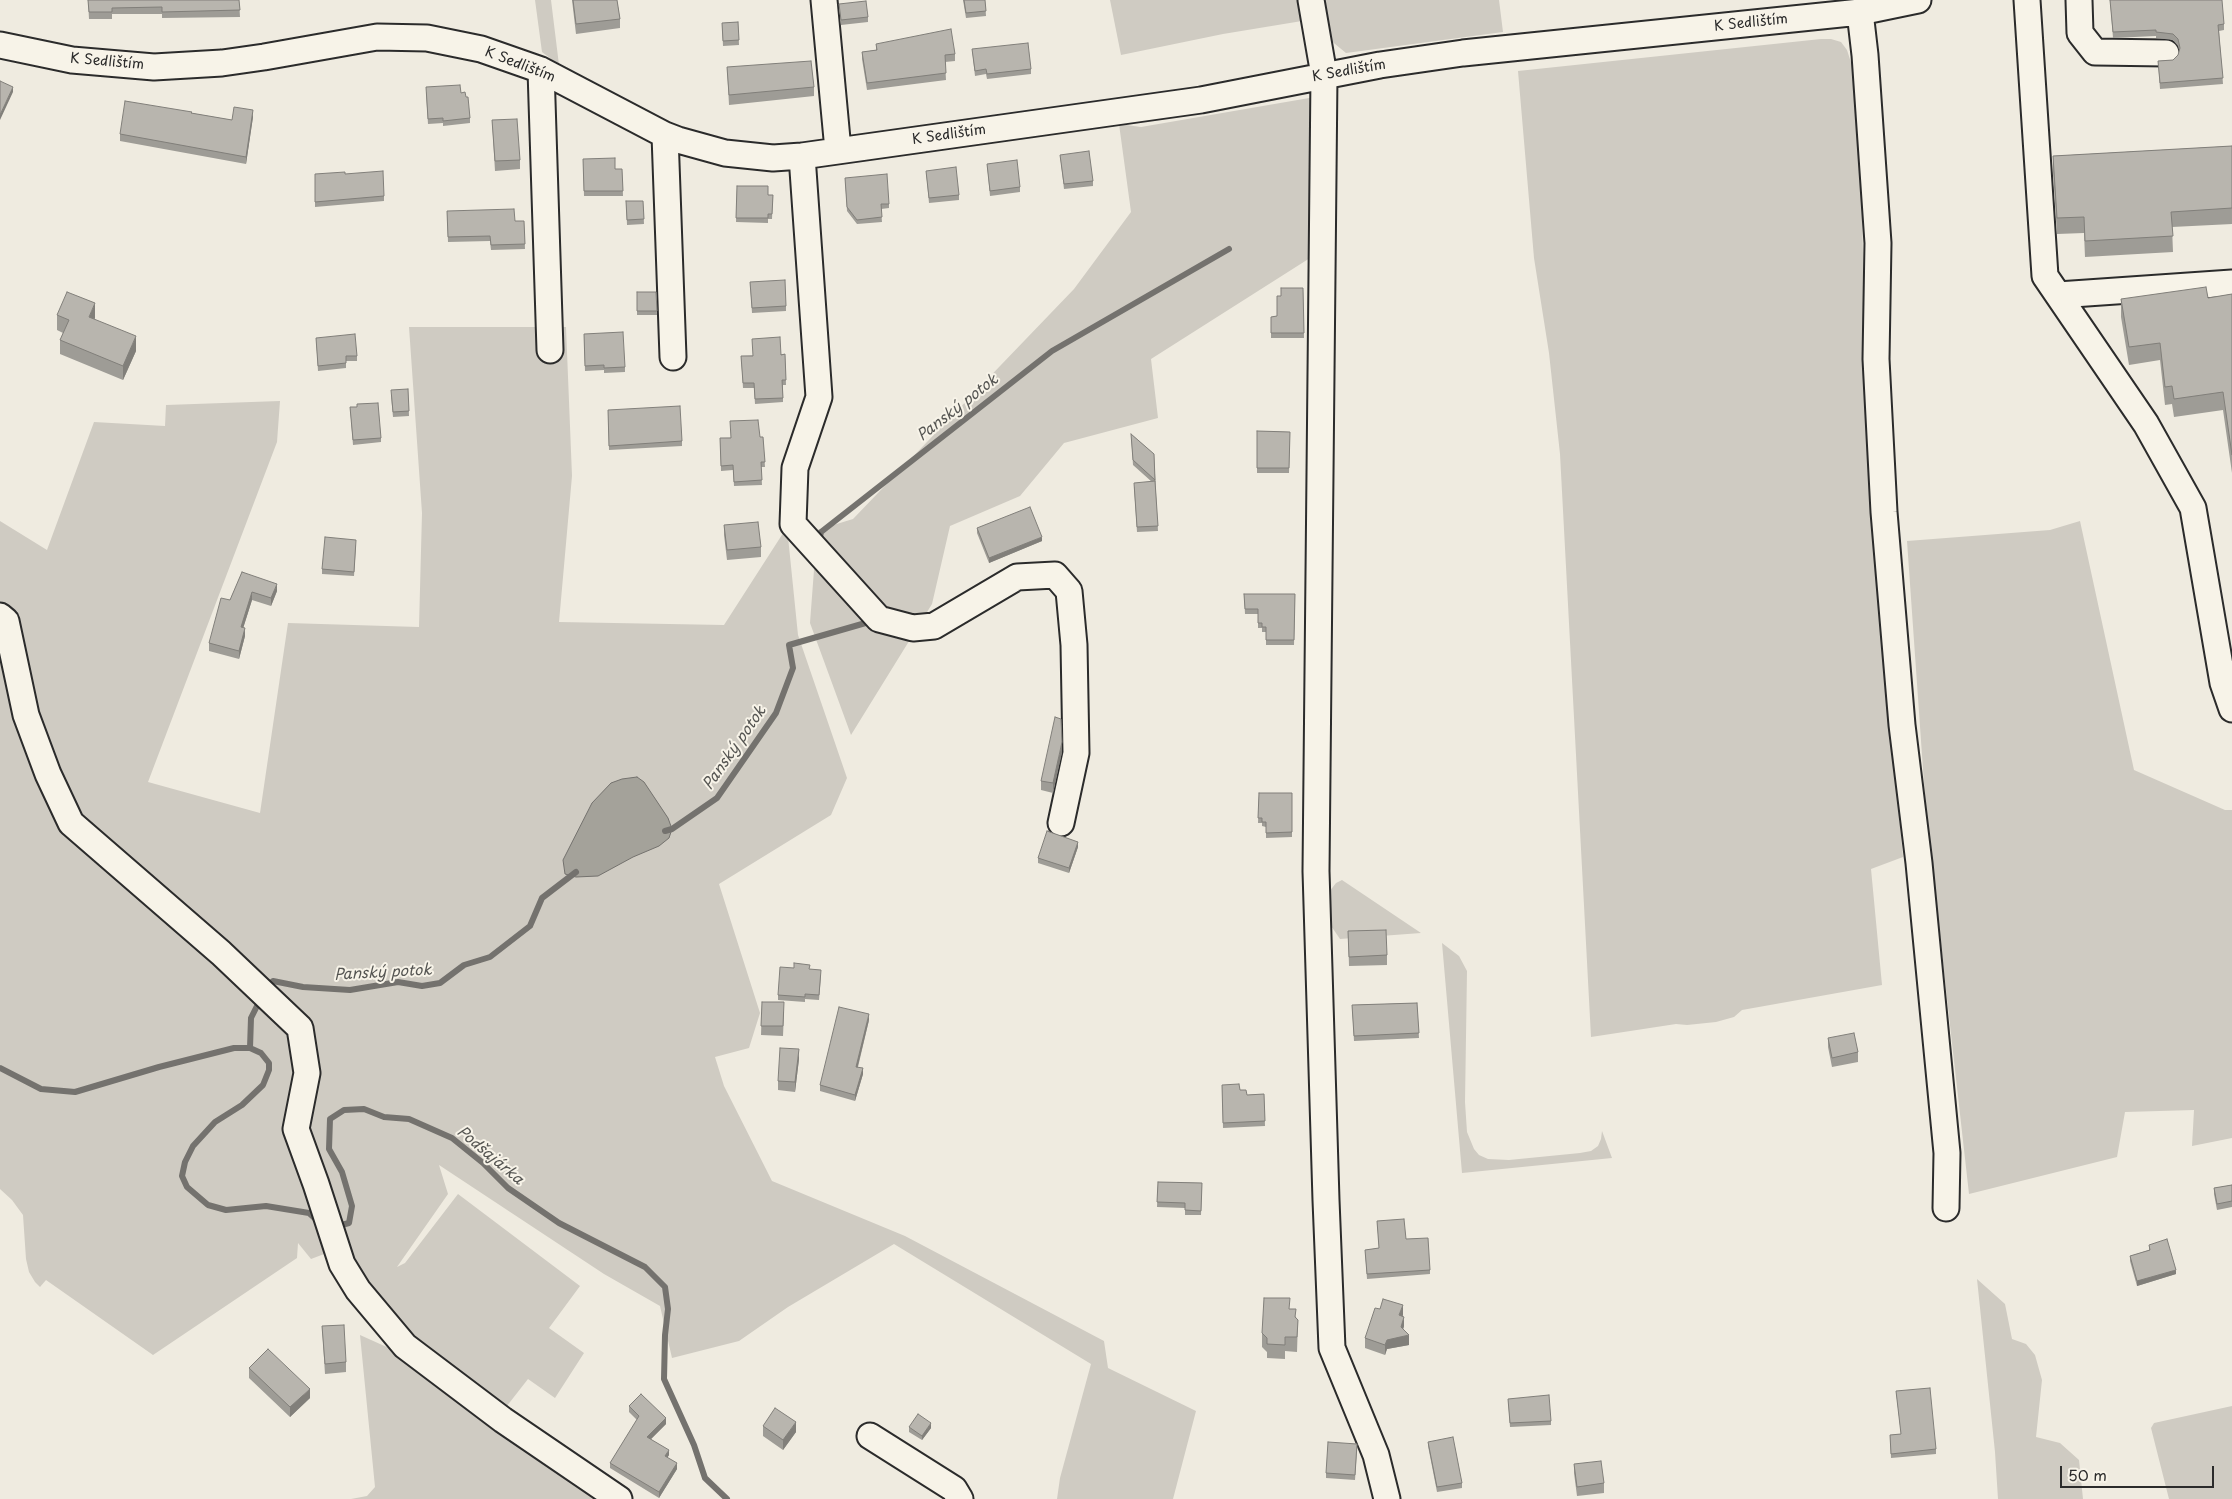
<!DOCTYPE html>
<html>
<head>
<meta charset="utf-8">
<style>
  body { margin:0 }
  #map { position:relative; width:2232px; height:1499px; overflow:hidden; background:#efebe0; font-family:"Playpen Sans",sans-serif }
  canvas { display:block }
  .scale { position:absolute; left:2060px; top:1466px; width:154px; height:22px; box-sizing:border-box; border:2px solid #2b2b2b; border-top:0; padding-left:6px; font-size:15px; line-height:18px; white-space:nowrap; color:#2b2b2b; -webkit-text-stroke:4px #f7f3e8; paint-order:stroke }
</style>
</head>
<body>
<div id="map">
<canvas width="2232" height="1499"></canvas>
<div class="scale">50 m</div>
</div>
<script>
const ctx = document.querySelector('canvas').getContext('2d');
ctx.lineJoin = 'round';
function fill(path, color) { ctx.fillStyle = color; ctx.fill(path, 'evenodd'); }
const poly = rows => new Path2D(rows.map(r => 'M' + r).join(''));
function trace(path, color, width, dash) { ctx.strokeStyle = color; ctx.lineWidth = width; ctx.lineCap = dash ? 'butt' : 'round'; ctx.setLineDash(dash || []); ctx.stroke(path); }
function label(font, color, halo, rows, align = 'center') {
  ctx.font = font + ' "Playpen Sans",sans-serif'; ctx.lineWidth = 4; ctx.setLineDash([]); ctx.textBaseline = 'middle'; ctx.strokeStyle = halo; ctx.fillStyle = color; for (const [text, x, y, turn = 0] of rows) {
    ctx.save(); ctx.translate(x, y); ctx.rotate((+turn || 0) * Math.PI / 180); ctx.textAlign = isNaN(turn) ? turn : align; if (halo) ctx.strokeText(text, 0, 0); ctx.fillText(text, 0, 0); ctx.restore();
  }
}
const green = poly([
  [535,0,551,0,559,65,542,52],
  [1110,0,1304,0,1308,20,1223,34,1121,55],
  [1322,0,1499,0,1503,32,1346,53,1329,39],
  [1821,39,1831,39,1841,42,1847,50,1853,69,1861,181,1867,397,1891,729,1903,857,1871,869,1882,985,1742,1010,1734,1017,1716,1022,1687,1025,1676,1024,1591,1037,1560,454,1549,353,1534,258,1518,71],
  [1315,97,1310,258,1151,359,1158,418,1064,443,1020,496,950,526,932,604,851,735,810,623,817,530,853,519,1074,289,1131,212,1119,124,1141,127],
  [409,327,566,327,572,476,559,622,724,625,787,527,798,635,847,778,831,815,719,884,760,1013,749,1048,715,1057,724,1086,772,1181,905,1236,1104,1341,1108,1368,1196,1411,1173,1499,1057,1499,1060,1478,1091,1364,894,1244,788,1307,739,1341,672,1358,660,1306,604,1274,439,1165,448,1194,397,1267,405,1263,458,1194,580,1286,549,1328,584,1353,555,1398,528,1379,503,1411,419,1349,373,1296,349,1250,332,1251,311,1259,298,1243,297,1258,153,1355,46,1280,40,1287,35,1282,29,1272,26,1259,23,1215,12,1200,0,1189,0,521,47,550,94,422,165,426,166,405,280,401,277,442,148,782,260,813,288,623,419,627,422,513],
  [2080,521,2134,770,2225,810,2232,810,2232,1138,2192,1146,2194,1110,2125,1112,2117,1157,1969,1194,1926,812,1907,541,2050,530],
  [1342,880,1421,933,1340,939,1325,917,1326,896,1336,883],
  [1442,943,1459,956,1467,971,1465,1102,1467,1132,1474,1149,1479,1155,1488,1159,1509,1160,1580,1153,1591,1151,1598,1146,1601,1139,1602,1131,1612,1158,1462,1173],
  [1977,1279,2005,1304,2012,1339,2026,1344,2035,1355,2042,1380,2036,1437,2060,1443,2079,1460,2083,1499,1998,1499,1995,1452],
  [360,1335,400,1353,607,1499,351,1499,367,1496,375,1487],
  [2232,1406,2232,1499,2169,1499,2151,1428,2154,1423]
]);
const water = poly([
  [637,777,644,782,668,818,672,829,669,838,659,846,633,857,598,876,576,877,565,874,563,860,592,803,611,783,622,779,637,777]
]);
const stream = poly([
  [819,542,821,532,1052,351,1229,249],
  [665,831,672,829,717,798,776,713,793,668,789,645,869,622,867,619],
  [268,985,273,981,303,987,350,990,398,982,422,986,440,983,464,965,490,957,530,926,542,898,576,872],
  [250,1048,251,1018,260,1000],
  [0,1068,41,1089,75,1092,159,1067,234,1048,250,1048,261,1053,269,1063,269,1070,263,1085,242,1105,215,1122,193,1146,185,1162,182,1176,187,1187,208,1205,226,1210,266,1206,309,1213,320,1223],
  [334,1227,349,1223,352,1206,342,1172,329,1149,330,1119,344,1110,364,1109,384,1117,409,1119,452,1138,483,1163,508,1188,559,1223,645,1267,665,1287,668,1309,665,1335,664,1379,694,1445,705,1478,727,1499]
]);
const minor = poly([
  [824,0,838,150],
  [1311,0,1324,75,1316,871,1326,1200,1332,1348,1376,1455,1387,1499],
  [2027,0,2045,276,2146,424,2193,508,2223,683,2232,709],
  [2079,0,2080,33,2095,52,2166,53],
  [1860,12,1865,55,1878,243,1876,359,1884,512,1902,725,1919,863,1947,1153,1946,1208],
  [0,45,72,60,154,67,222,63,264,57,377,37,427,38,481,49,541,70,665,135,678,140,725,153,773,158,802,156,1201,100,1380,65,1463,53,1860,12,1918,0],
  [541,70,550,350],
  [665,135,673,357],
  [802,156,819,397,795,468,793,524,879,619,913,628,934,626,1017,577,1055,575,1069,591,1074,645,1076,753,1061,823],
  [2058,295,2232,283],
  [0,616,6,621,26,715,48,774,71,823,221,953,300,1028,307,1073,296,1129,316,1184,342,1264,358,1290,405,1346,503,1420,619,1499],
  [870,1436,954,1489,960,1499]
]);
const wall = poly([
  [88,0,239,0,240,17,162,18,162,14,112,14,112,19,89,19],
  [572,0,617,0,620,19,620,28,576,34],
  [963,0,985,0,986,16,966,18],
  [2110,0,2224,24,2224,30,2219,31,2223,84,2160,89,2158,61,2173,60,2178,55,2179,50,2178,46,2173,40,2156,38,2156,36,2113,38],
  [839,4,868,17,868,22,841,25],
  [738,22,739,45,723,46,722,23],
  [876,44,955,54,955,61,945,62,946,80,867,90,862,59,862,52,876,50],
  [972,49,1031,69,1031,74,987,79,986,74,975,76],
  [727,67,814,87,814,96,729,105],
  [426,92,466,97,470,118,470,123,443,126,443,123,428,124],
  [191,113,232,120,253,117,246,164,120,141,120,134],
  [492,120,520,160,520,169,495,171],
  [2232,146,2232,224,2172,227,2173,252,2085,257,2084,233,2057,234,2053,172,2053,156],
  [1060,155,1093,181,1093,186,1064,189],
  [583,159,615,169,622,169,623,196,584,196],
  [987,164,1020,187,1020,192,990,196],
  [926,171,959,195,959,200,929,203],
  [315,174,345,174,384,196,384,201,315,207],
  [845,178,889,204,889,208,881,209,882,222,857,224,847,211],
  [737,186,768,195,773,195,772,219,768,219,768,223,736,222],
  [626,201,643,201,644,224,627,225],
  [447,211,515,221,524,221,525,249,491,250,490,241,448,242],
  [750,282,786,306,786,311,752,313],
  [1303,288,1304,338,1271,338,1271,317,1277,316,1281,296],
  [637,292,656,292,657,315,637,315],
  [2232,294,2232,473,2223,410,2174,417,2172,404,2165,405,2160,360,2129,365,2121,317,2121,299,2208,298],
  [57,315,95,318,94,319,136,351,123,380,60,354,60,340,63,333,57,330],
  [584,334,625,367,625,372,604,373,604,370,585,371],
  [316,338,357,356,357,361,346,361,346,368,318,371],
  [785,354,786,385,783,385,783,402,755,404,754,388,743,388,741,356],
  [408,389,409,416,393,417,391,395],
  [350,407,381,438,381,442,353,445],
  [608,410,682,441,682,446,609,450],
  [1257,431,1290,432,1289,473,1257,473],
  [1131,434,1154,454,1158,531,1137,532,1134,487,1152,482,1133,465],
  [763,437,765,467,761,467,762,485,734,486,733,470,721,471,720,438],
  [724,525,761,547,761,557,727,560,724,535],
  [977,528,1042,541,989,563,977,533],
  [356,545,354,576,322,574,322,569],
  [242,572,277,591,271,606,252,600,243,628,245,636,239,659,209,651,209,643,230,600],
  [1244,594,1295,594,1294,645,1266,645,1266,632,1262,632,1262,628,1258,628,1258,614,1245,614],
  [1062,752,1053,793,1041,790,1041,781],
  [1259,793,1292,793,1292,837,1266,838,1266,827,1262,826,1262,823,1258,823],
  [1078,847,1069,873,1038,863,1038,858],
  [1348,931,1387,955,1387,965,1349,966],
  [810,969,821,975,819,1000,805,999,805,1002,778,1000,778,995],
  [762,1002,784,1012,783,1036,761,1035],
  [1417,1003,1419,1038,1354,1041,1352,1005],
  [869,1020,858,1067,863,1074,855,1101,820,1091,820,1085],
  [1828,1038,1858,1052,1858,1062,1832,1067,1828,1047],
  [799,1059,795,1092,778,1090,778,1081],
  [1222,1085,1240,1090,1247,1095,1264,1094,1265,1126,1223,1128],
  [1158,1182,1202,1183,1201,1215,1185,1215,1185,1208,1157,1207],
  [2232,1185,2232,1207,2217,1210,2214,1194,2214,1188],
  [1377,1221,1406,1239,1430,1270,1430,1274,1367,1279,1365,1250,1379,1248],
  [2149,1245,2176,1274,2137,1286,2130,1261,2130,1256,2149,1250],
  [1290,1309,1298,1320,1297,1352,1285,1351,1285,1359,1267,1358,1267,1352,1262,1347,1262,1333],
  [1403,1315,1404,1326,1403,1329,1409,1345,1387,1349,1385,1355,1365,1348,1365,1338],
  [322,1326,346,1362,346,1372,325,1374],
  [249,1368,310,1398,290,1417,249,1378],
  [1896,1391,1936,1449,1936,1454,1891,1458,1890,1435,1901,1434],
  [1508,1399,1551,1421,1551,1425,1510,1427],
  [629,1406,666,1424,651,1439,669,1455,667,1457,677,1469,659,1498,610,1468,610,1463,637,1420,629,1412],
  [763,1426,796,1432,783,1450,763,1436],
  [909,1427,931,1428,922,1440,909,1432],
  [1428,1442,1462,1483,1462,1488,1437,1492,1428,1446],
  [1357,1449,1355,1480,1326,1478,1326,1473],
  [1574,1464,1604,1483,1604,1493,1577,1496,1574,1473]
]);
const shadedWall = poly([
  [13,87,13,92,0,120,0,115],
  [253,110,253,117,246,164,246,157],
  [95,303,95,318,89,331,89,317],
  [136,336,136,351,123,380,123,366],
  [1042,537,1042,541,989,563,989,558],
  [277,584,277,591,271,606,271,598],
  [252,592,252,600,241,635,241,627],
  [245,628,245,636,239,659,239,651],
  [1062,742,1062,752,1053,793,1053,783],
  [1078,842,1078,847,1069,873,1069,868],
  [869,1014,869,1020,856,1073,856,1067],
  [799,1049,799,1059,795,1092,795,1082],
  [863,1068,863,1074,855,1101,855,1095],
  [2176,1270,2176,1274,2137,1286,2137,1281],
  [1403,1305,1403,1315,1399,1325,1399,1315],
  [1404,1317,1404,1326,1401,1337,1409,1335,1409,1345,1387,1349,1385,1355,1385,1345,1387,1340,1401,1327],
  [310,1389,310,1398,290,1417,290,1407],
  [666,1418,666,1424,647,1443,647,1437],
  [796,1422,796,1432,783,1450,783,1440],
  [931,1423,931,1428,922,1440,922,1436],
  [669,1450,669,1455,665,1462,665,1456],
  [677,1463,677,1469,659,1498,659,1492]
]);
const building = poly([
  [88,0,239,0,240,10,162,12,162,7,112,8,112,12,89,12,88,0],
  [573,0,617,0,620,19,576,24,573,0],
  [964,0,985,0,986,11,966,13,964,0],
  [2110,0,2222,0,2224,24,2218,25,2223,78,2160,83,2158,61,2173,60,2178,55,2180,48,2178,39,2173,34,2156,32,2156,30,2113,32,2110,0],
  [866,1,868,17,841,20,839,4,866,1],
  [738,22,739,40,723,41,722,23,738,22],
  [951,29,955,54,945,55,946,73,867,83,862,52,877,50,876,44,951,29],
  [1028,43,1031,69,987,74,986,69,975,71,972,49,1028,43],
  [811,61,814,87,729,95,727,67,811,61],
  [0,81,13,87,0,115,0,81],
  [460,85,461,93,465,92,466,97,468,97,470,118,443,121,443,118,428,119,426,87,460,85],
  [125,101,192,112,191,113,232,120,234,107,253,110,246,157,120,134,125,101],
  [517,119,520,160,495,161,492,120,517,119],
  [2232,146,2232,208,2171,212,2173,236,2085,241,2084,217,2057,218,2053,156,2232,146],
  [1089,151,1093,181,1064,184,1060,155,1089,151],
  [615,158,615,169,622,169,623,191,584,191,583,159,615,158],
  [1017,160,1020,187,990,191,987,164,1017,160],
  [956,167,959,195,929,198,926,171,956,167],
  [383,171,384,196,315,202,315,174,345,172,345,174,383,171],
  [887,174,889,204,881,204,882,217,857,220,847,207,845,178,887,174],
  [737,186,768,186,768,195,773,195,772,214,768,214,768,218,736,218,737,186],
  [626,201,643,201,644,219,627,220,626,201],
  [514,209,515,221,524,221,525,244,491,245,490,236,448,237,447,211,514,209],
  [785,280,786,306,752,308,750,282,785,280],
  [2206,287,2208,298,2232,294,2232,455,2223,392,2174,399,2172,386,2165,387,2160,343,2129,347,2121,299,2206,287],
  [1281,288,1303,288,1304,333,1271,333,1271,317,1277,316,1277,296,1281,296,1281,288],
  [67,292,95,303,89,317,136,336,123,366,60,340,69,320,57,315,67,292],
  [637,292,656,292,657,311,637,311,637,292],
  [623,332,625,367,604,368,604,365,585,366,584,334,623,332],
  [355,334,357,356,346,356,346,363,318,366,316,338,355,334],
  [780,337,781,355,785,354,786,380,782,380,783,398,755,399,754,383,743,383,741,356,753,356,752,339,780,337],
  [408,389,409,411,393,412,391,390,408,389],
  [378,403,381,438,353,440,350,407,357,407,357,404,378,403],
  [680,406,682,441,609,446,608,410,680,406],
  [758,420,760,437,763,437,765,462,761,462,762,480,734,482,733,465,721,466,720,438,731,438,730,421,758,420],
  [1257,431,1290,432,1289,468,1257,468,1257,431],
  [1131,434,1154,454,1155,480,1133,460,1131,434],
  [1155,481,1158,526,1137,527,1134,483,1155,481],
  [1030,507,1042,537,989,558,977,528,1030,507],
  [758,522,761,547,727,550,724,525,758,522],
  [325,537,356,540,354,572,322,569,325,537],
  [242,572,277,584,271,598,252,592,241,627,245,628,239,651,209,643,221,598,230,600,242,572],
  [1244,594,1295,594,1294,640,1266,640,1266,627,1262,627,1262,623,1258,623,1258,609,1245,609,1244,594],
  [1055,717,1061,719,1062,742,1053,783,1041,781,1055,717],
  [1259,793,1292,793,1292,832,1266,833,1266,822,1262,822,1262,818,1258,818,1259,793],
  [1047,831,1078,842,1069,868,1038,858,1047,831],
  [1386,930,1387,955,1349,957,1348,931,1386,930],
  [794,963,810,965,809,969,821,970,819,995,805,994,805,997,778,995,780,967,794,968,794,963],
  [762,1002,784,1002,783,1026,761,1026,762,1002],
  [1417,1003,1419,1033,1354,1036,1352,1005,1417,1003],
  [839,1007,869,1014,856,1067,863,1068,855,1095,820,1085,839,1007],
  [1854,1033,1858,1052,1832,1058,1828,1038,1854,1033],
  [780,1048,799,1049,795,1082,778,1081,780,1048],
  [1239,1084,1240,1090,1246,1090,1247,1095,1264,1094,1265,1121,1223,1123,1222,1085,1239,1084],
  [1158,1182,1202,1183,1201,1211,1185,1210,1185,1203,1157,1202,1158,1182],
  [2232,1185,2232,1201,2217,1204,2214,1188,2232,1185],
  [1404,1219,1406,1239,1428,1238,1430,1270,1367,1274,1365,1250,1379,1248,1377,1221,1404,1219],
  [2167,1239,2176,1270,2137,1281,2130,1256,2150,1250,2149,1245,2167,1239],
  [1264,1298,1290,1298,1289,1309,1296,1309,1295,1317,1298,1320,1297,1337,1285,1337,1285,1345,1267,1344,1267,1338,1262,1333,1264,1298],
  [1383,1299,1403,1305,1399,1315,1404,1317,1401,1327,1409,1335,1387,1340,1385,1345,1365,1338,1375,1308,1380,1309,1383,1299],
  [344,1325,346,1362,325,1364,322,1326,344,1325],
  [268,1349,310,1389,290,1407,249,1368,268,1349],
  [1930,1388,1936,1449,1891,1454,1890,1435,1901,1434,1896,1391,1930,1388],
  [641,1394,666,1418,647,1437,669,1450,665,1456,677,1463,659,1492,610,1463,639,1416,629,1406,641,1394],
  [1549,1395,1551,1421,1510,1423,1508,1399,1549,1395],
  [775,1408,796,1422,783,1440,763,1426,775,1408],
  [918,1414,931,1423,922,1436,909,1427,918,1414],
  [1453,1437,1462,1483,1437,1487,1428,1442,1453,1437],
  [1328,1442,1357,1444,1355,1475,1326,1473,1328,1442],
  [1601,1461,1604,1483,1577,1487,1574,1464,1601,1461]
]);
const streetNames = [
  ["K Sedlištím",1751,23,-6],
  ["K Sedlištím",107,62,5],
  ["K Sedlištím",520,65,21],
  ["K Sedlištím",1349,71,-10],
  ["K Sedlištím",949,135,-8]
];
const waterNames = [
  ["Panský potok",958,408,-38],
  ["Panský potok",735,748,-55],
  ["Panský potok",383,973,-3],
  ["Podšajárka",490,1156,40]
];
fill(green, '#cfcbc2');
fill(water, '#a4a29a');
trace(water, '#74726e', 1);
trace(stream, '#74726e', 6);
trace(minor, '#2b2b2b', 29);
trace(minor, '#f7f3e8', 25);
fill(wall, '#9e9c96');
fill(shadedWall, '#817f7a');
fill(building, '#b8b5ae');
trace(building, '#817f7a', 1);
label('14px', '#2b2b2b', '#f7f3e8', streetNames);
label('italic 15px', '#555552', '#f7f3e8', waterNames);
</script>
</body>
</html>
